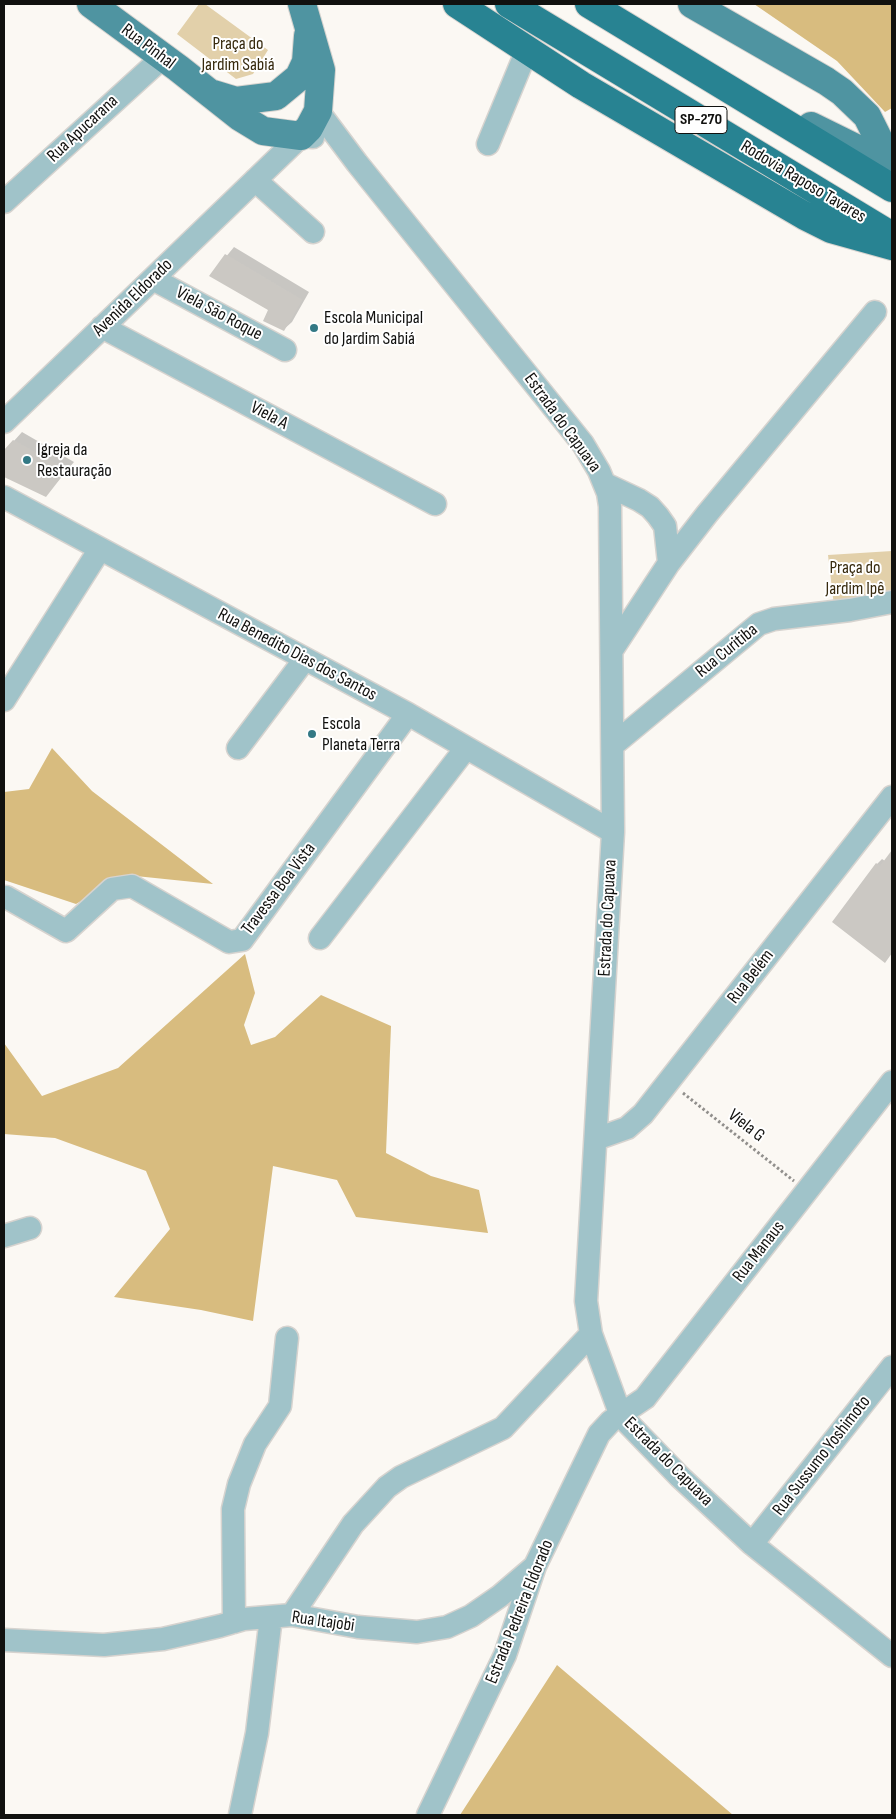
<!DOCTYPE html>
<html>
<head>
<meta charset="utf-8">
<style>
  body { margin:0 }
  #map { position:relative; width:896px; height:1819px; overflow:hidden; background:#fbf8f3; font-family:"Sofia Sans Condensed",sans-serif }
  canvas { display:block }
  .frame { position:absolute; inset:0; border:5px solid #11110f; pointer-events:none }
</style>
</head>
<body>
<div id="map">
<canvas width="896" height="1819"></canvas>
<div class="frame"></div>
</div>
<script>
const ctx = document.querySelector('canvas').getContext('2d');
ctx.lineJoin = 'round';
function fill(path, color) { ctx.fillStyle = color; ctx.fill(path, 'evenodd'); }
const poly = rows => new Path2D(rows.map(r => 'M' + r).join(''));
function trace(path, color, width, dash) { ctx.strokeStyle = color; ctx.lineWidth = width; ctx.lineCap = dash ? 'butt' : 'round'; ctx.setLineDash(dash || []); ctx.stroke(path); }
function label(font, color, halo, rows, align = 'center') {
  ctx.font = font + ' "Sofia Sans Condensed",sans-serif'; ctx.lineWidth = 4; ctx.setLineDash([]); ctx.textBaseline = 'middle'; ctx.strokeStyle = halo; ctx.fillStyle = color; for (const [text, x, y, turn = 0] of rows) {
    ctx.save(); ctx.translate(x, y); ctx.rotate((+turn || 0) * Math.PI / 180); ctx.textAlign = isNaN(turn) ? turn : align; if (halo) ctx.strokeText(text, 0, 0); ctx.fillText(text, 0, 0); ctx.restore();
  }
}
const green = poly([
  [199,4,205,4,268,50,253,74,236,79,177,34],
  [892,551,892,596,834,606,828,555]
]);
const forest = poly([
  [754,4,892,4,892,108,885,112,837,61],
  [52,748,92,791,213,884,126,875,76,904,4,880,4,792,29,789],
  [245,954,255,993,244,1025,251,1045,275,1037,321,995,391,1026,386,1153,431,1176,479,1190,488,1233,356,1217,337,1180,273,1166,253,1321,201,1310,114,1297,170,1229,146,1171,55,1138,4,1134,4,1043,42,1096,118,1068],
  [557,1665,733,1815,460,1815]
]);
const shadow = poly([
  [234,247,309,292,292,322,283,330,269,310,211,275],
  [22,432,74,462,45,496,4,475,4,452],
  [892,852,892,953,885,961,877,864,882,859,885,861]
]);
const building = poly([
  [225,254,302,300,284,331,263,321,268,310,209,276],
  [13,440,67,470,46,497,4,477,4,450],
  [892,850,892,953,885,963,832,922,876,863,880,866]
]);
const path = poly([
  [683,1093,794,1181]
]);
const minor = poly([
  [318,111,357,163,583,444,599,471,608,493,610,506,613,832,586,1301,591,1334,621,1416,680,1477,752,1544,892,1656],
  [488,144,527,50],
  [255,180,313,232],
  [4,202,162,58],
  [153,279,285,350],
  [102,327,435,504],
  [4,422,301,136,313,137],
  [605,484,639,500,650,507,658,516,665,526,669,563],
  [4,497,408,714,613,832],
  [612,650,669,563,707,514,875,312],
  [4,700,100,549],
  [613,745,759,624,774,619,850,610,892,602],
  [238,748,305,659],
  [6,897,66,931,112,889,132,886,229,942,242,940,408,714],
  [320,938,466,748],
  [596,1139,627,1128,643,1114,892,797],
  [4,1236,30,1228],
  [752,1544,892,1367],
  [292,1615,353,1524,387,1487,401,1477,503,1428,591,1334],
  [234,1622,233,1509,239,1484,255,1444,280,1406,287,1338],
  [4,1640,104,1645,163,1639,220,1626,244,1619,292,1615,358,1627,417,1632,447,1627,471,1616,500,1596,534,1567],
  [240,1815,257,1733,271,1617],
  [428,1815,505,1655,535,1566,599,1434,611,1421,645,1398,892,1082]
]);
const major = poly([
  [91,4,178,68,240,117,263,131,301,136,309,128,318,111,321,70,302,4],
  [692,4,826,81,842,92,867,116,892,166],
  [213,94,236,101,276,96,299,77,306,62,308,36],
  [811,126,892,166]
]);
const highway = poly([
  [457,4,581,85,805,216,831,229,892,246],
  [509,4,892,236],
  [589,4,892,188]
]);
const markers = [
  [314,328,5,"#337985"],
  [27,460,5,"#337985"],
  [312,734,5,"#337985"]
];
const shields = [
  [701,120,52]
];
const shieldNames = [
  ["SP-270",701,120]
];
const parkNames = [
  ["Praça do",238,44],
  ["Jardim Sabiá",238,65],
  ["Praça do",855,568],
  ["Jardim Ipê",855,589]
];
const streetNames = [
  ["Rua Pinhal",148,47,37],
  ["Rua Apucarana",83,129,-43],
  ["Rodovia Raposo Tavares",803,182,31],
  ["Avenida Eldorado",133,298,-44],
  ["Viela São Roque",219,314,28],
  ["Viela A",269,416,28],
  ["Estrada do Capuava",562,423,54],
  ["Rua Curitiba",727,651,-39],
  ["Rua Benedito Dias dos Santos",297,655,28],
  ["Travessa Boa Vista",279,889,-53],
  ["Estrada do Capuava",608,918,-87],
  ["Rua Belém",751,977,-52],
  ["Viela G",746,1126,38],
  ["Rua Manaus",759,1252,-52],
  ["Rua Sussumo Yoshimoto",822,1456,-52],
  ["Estrada do Capuava",668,1462,45],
  ["Estrada Pedreira Eldorado",520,1612,-68],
  ["Rua Itajobi",323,1622,8]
];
const poiNames = [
  ["Escola Municipal",324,318],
  ["do Jardim Sabiá",324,339],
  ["Igreja da",37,450],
  ["Restauração",37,471],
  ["Escola",322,724],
  ["Planeta Terra",322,745]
];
fill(green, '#e2d0aa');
fill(forest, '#d8bc7f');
fill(shadow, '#0003');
fill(building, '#cbc8c3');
trace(minor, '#d6d3cf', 25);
trace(major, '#d6d3cf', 30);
trace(highway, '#d6d3cf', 30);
trace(path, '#918f8c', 3, [2.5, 2.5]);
trace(minor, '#a0c3c9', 22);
trace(major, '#4f94a1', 28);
trace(highway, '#288392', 28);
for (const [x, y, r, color] of markers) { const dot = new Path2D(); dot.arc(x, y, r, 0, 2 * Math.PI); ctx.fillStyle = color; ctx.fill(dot); trace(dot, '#fff', 2); }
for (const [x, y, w] of shields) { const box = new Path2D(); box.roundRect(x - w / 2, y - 13.5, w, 27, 4); ctx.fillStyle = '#fff'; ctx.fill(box); trace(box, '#11110f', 1); }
label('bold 16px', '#11110f', null, shieldNames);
label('18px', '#372a0e', '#fff', parkNames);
label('18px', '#11110f', '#fff', streetNames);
label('18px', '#11110f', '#fff', poiNames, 'left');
</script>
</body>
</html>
